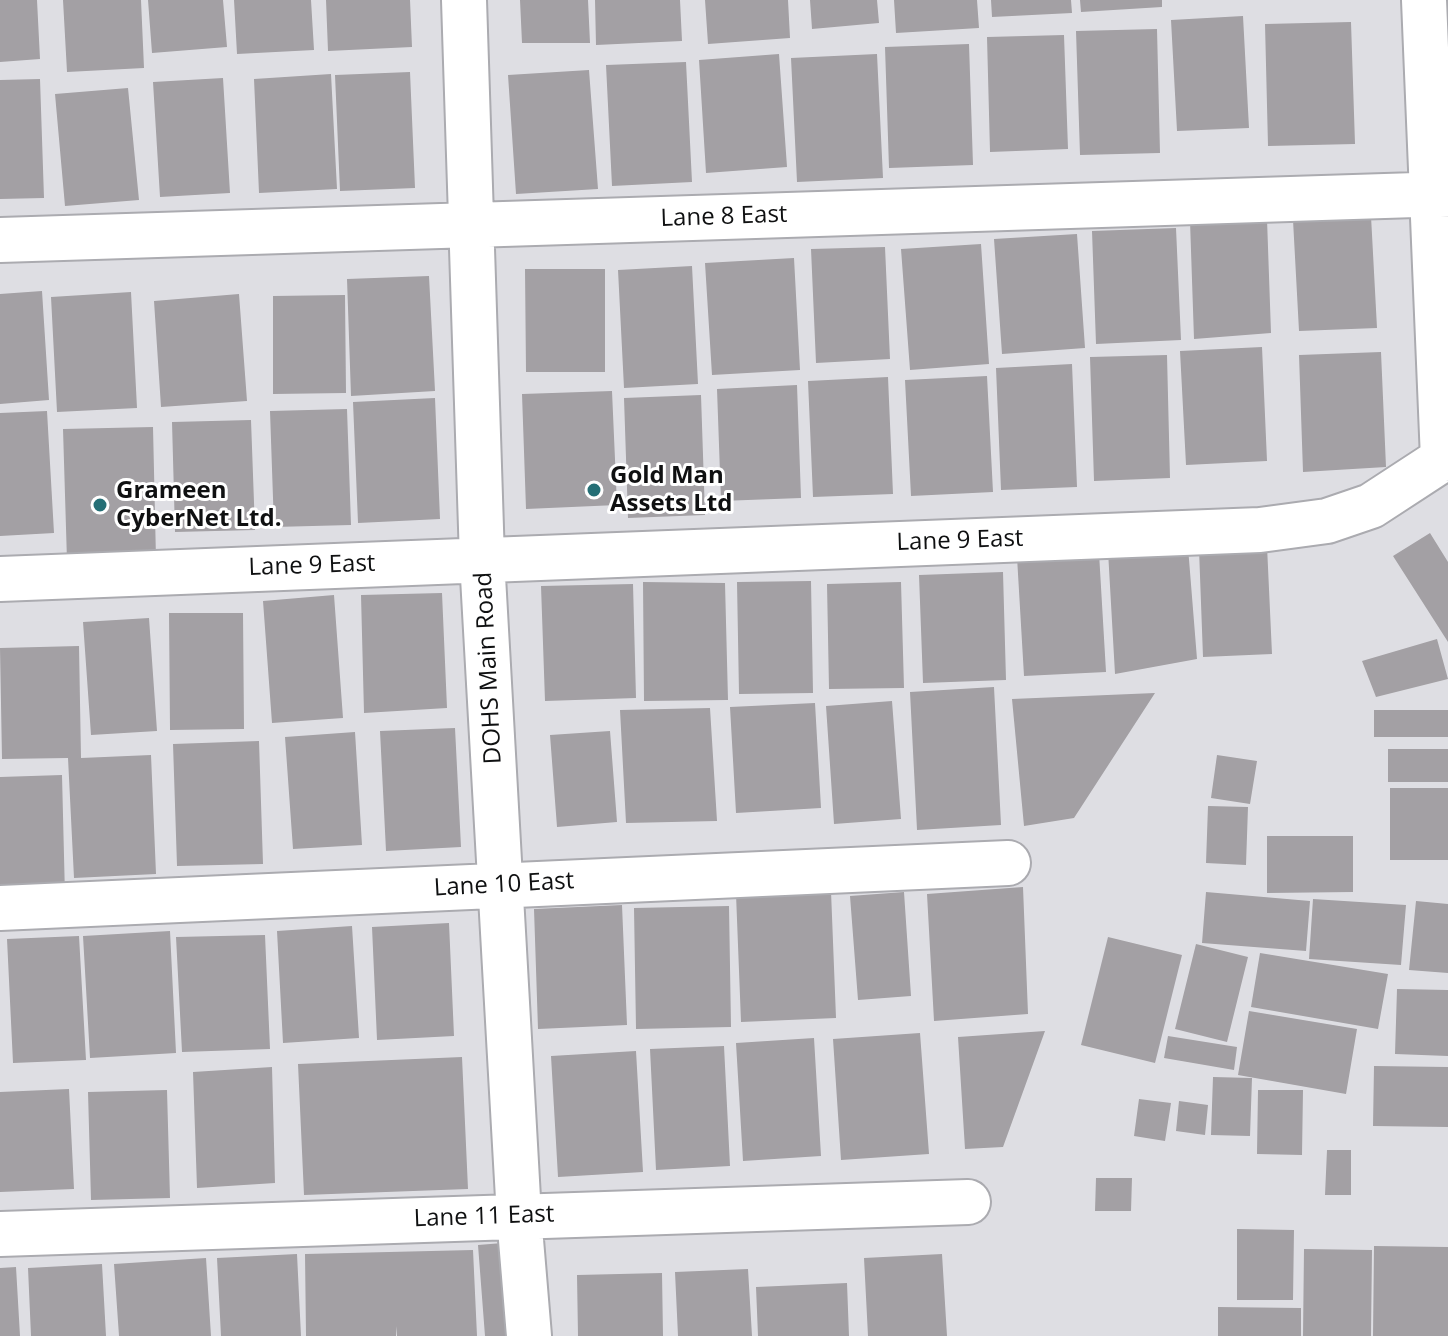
<!DOCTYPE html>
<html>
<head>
<meta charset="utf-8">
<style>
  body { margin:0 }
  canvas { display:block; background:#dedee3 }
</style>
</head>
<body>
<canvas width="1448" height="1336"></canvas>
<script>
const ctx = document.querySelector('canvas').getContext('2d');
ctx.lineJoin = 'round';
function fill(path, color) { ctx.fillStyle = color; ctx.fill(path, 'evenodd'); }
const poly = rows => new Path2D(rows.map(r => 'M' + r).join(''));
function trace(path, color, width, dash) { ctx.strokeStyle = color; ctx.lineWidth = width; ctx.lineCap = dash ? 'butt' : 'round'; ctx.setLineDash(dash || []); ctx.stroke(path); }
function label(font, color, halo, rows, align = 'center') {
  ctx.font = font + ' "Open Sans",sans-serif'; ctx.lineWidth = 6; ctx.setLineDash([]); ctx.textBaseline = 'middle'; ctx.strokeStyle = halo; ctx.fillStyle = color; for (const [text, x, y, turn = 0] of rows) {
    ctx.save(); ctx.translate(x, y); ctx.rotate((+turn || 0) * Math.PI / 180); ctx.textAlign = isNaN(turn) ? turn : align; if (halo) ctx.strokeText(text, 0, 0); ctx.fillText(text, 0, 0); ctx.restore();
  }
}
const building = poly([
  [0,0,37,0,40,59,0,62],
  [63,0,141,0,144,68,67,72],
  [148,0,223,0,227,47,152,53],
  [234,0,311,0,314,50,237,54],
  [326,0,410,0,412,47,328,51],
  [520,0,588,0,590,43,522,43],
  [595,0,680,0,682,41,596,45],
  [705,0,788,0,790,38,708,44],
  [810,0,877,0,879,23,812,29],
  [894,0,977,0,979,28,896,33],
  [991,0,1071,0,1072,13,992,17],
  [1080,0,1162,0,1162,7,1081,12],
  [1243,16,1249,128,1177,131,1171,20],
  [1351,22,1355,144,1268,146,1265,24],
  [1157,29,1160,153,1080,155,1076,31],
  [1064,35,1068,149,990,152,987,37],
  [969,44,973,165,889,168,885,47],
  [779,54,787,167,706,173,699,60],
  [877,54,883,178,797,182,791,58],
  [686,62,692,182,612,186,606,65],
  [589,70,598,189,516,194,508,75],
  [410,72,415,188,340,191,335,75],
  [331,74,337,189,259,193,254,79],
  [223,78,230,193,160,197,153,82],
  [40,79,44,198,0,199,0,80],
  [128,88,139,200,65,206,55,94],
  [1371,216,1377,328,1299,331,1293,220],
  [1267,219,1271,333,1194,339,1190,221],
  [1176,228,1181,340,1096,344,1092,231],
  [1077,234,1085,348,1002,354,994,239],
  [981,244,989,364,910,370,901,249],
  [885,247,890,359,816,363,811,249],
  [794,258,800,370,712,375,705,263],
  [692,266,698,384,624,388,618,270],
  [525,269,605,269,605,372,526,372],
  [429,276,435,391,351,396,347,279],
  [42,291,49,400,0,404,0,294],
  [131,292,137,408,57,412,51,297],
  [239,294,247,401,161,407,154,301],
  [345,295,346,393,273,394,273,296],
  [1262,347,1267,461,1186,465,1180,351],
  [1381,352,1386,467,1303,472,1299,355],
  [1167,355,1170,478,1094,481,1090,357],
  [1072,364,1077,487,1001,490,996,368],
  [987,376,993,492,911,496,905,380],
  [888,377,893,494,813,497,808,381],
  [797,385,801,498,721,501,717,389],
  [612,391,617,505,526,509,522,394],
  [701,395,705,515,628,518,624,398],
  [435,398,440,519,358,523,353,402],
  [347,409,351,525,274,527,270,411],
  [47,411,54,533,0,536,0,413],
  [251,420,255,530,175,532,172,422],
  [153,427,156,559,67,561,63,429],
  [1430,533,1448,562,1448,642,1393,556],
  [1267,546,1272,654,1203,657,1199,549],
  [1188,547,1197,659,1115,674,1108,551],
  [1099,553,1106,672,1024,676,1017,557],
  [1003,572,1006,680,923,683,919,575],
  [811,581,813,693,739,694,737,582],
  [643,582,725,583,728,700,644,701],
  [901,582,904,688,829,689,827,584],
  [633,584,636,698,545,701,541,586],
  [442,593,447,708,364,713,361,595],
  [334,595,343,718,272,723,263,601],
  [169,613,243,613,244,729,170,730],
  [149,618,157,731,91,735,83,622],
  [1437,639,1448,679,1376,697,1362,661],
  [79,646,81,758,151,755,156,874,74,878,68,758,2,759,0,648],
  [994,687,1001,825,917,830,910,692],
  [1155,693,1074,818,1024,826,1012,699],
  [892,701,901,819,834,824,826,706],
  [815,703,821,808,736,813,730,707],
  [710,708,717,821,626,823,620,710],
  [1374,710,1448,710,1448,737,1374,737],
  [455,728,461,847,386,851,380,731],
  [610,731,617,822,557,827,550,735],
  [355,732,362,845,293,849,285,737],
  [259,741,263,864,177,866,173,744],
  [1388,749,1448,749,1448,782,1388,782],
  [1217,755,1257,761,1250,804,1211,798],
  [62,775,65,896,0,898,0,777],
  [1390,788,1448,788,1448,860,1390,860],
  [1208,806,1248,807,1246,865,1206,863],
  [1267,836,1353,836,1353,892,1267,893],
  [1023,887,1028,1014,934,1021,927,894],
  [831,891,836,1018,741,1022,736,894],
  [904,892,911,996,858,1000,850,896],
  [1206,892,1310,901,1306,951,1202,943],
  [1313,899,1406,905,1401,965,1309,959],
  [1416,901,1448,904,1448,973,1409,970],
  [622,905,627,1025,538,1029,534,909],
  [729,906,731,1027,636,1029,634,908],
  [449,923,454,1036,377,1040,372,927],
  [352,926,359,1038,283,1043,277,931],
  [170,931,176,1053,90,1058,83,936],
  [265,935,270,1049,182,1052,176,937],
  [79,936,86,1060,13,1063,7,939],
  [1108,937,1182,955,1155,1063,1081,1045],
  [1196,944,1248,957,1227,1042,1175,1029],
  [1260,953,1388,974,1378,1029,1251,1007],
  [1397,989,1448,990,1448,1056,1395,1054],
  [1249,1011,1357,1029,1346,1094,1238,1075],
  [1045,1031,1003,1147,965,1149,958,1037],
  [920,1033,929,1154,841,1160,833,1039],
  [1168,1036,1237,1047,1234,1070,1164,1058],
  [814,1038,821,1156,743,1161,736,1043],
  [724,1046,730,1166,656,1170,650,1049],
  [636,1051,643,1172,558,1177,551,1056],
  [462,1057,468,1189,304,1195,298,1064],
  [1374,1066,1448,1067,1448,1127,1373,1126],
  [272,1067,275,1183,197,1188,193,1072],
  [1213,1077,1252,1078,1250,1136,1211,1135],
  [69,1089,74,1189,0,1192,0,1092],
  [167,1090,170,1198,91,1200,88,1092],
  [1258,1090,1303,1090,1302,1155,1257,1154],
  [1139,1099,1171,1103,1165,1141,1134,1136],
  [1179,1101,1208,1105,1205,1135,1176,1131],
  [1327,1150,1351,1150,1351,1195,1325,1195],
  [1096,1178,1132,1178,1131,1211,1095,1211],
  [1237,1229,1294,1230,1293,1300,1237,1300],
  [515,1242,523,1336,485,1336,478,1245],
  [1374,1246,1448,1247,1448,1336,1373,1336],
  [1304,1249,1372,1250,1371,1336,1303,1336],
  [473,1250,477,1336,397,1336,396,1326,396,1336,306,1336,305,1254],
  [297,1254,301,1336,221,1336,217,1258],
  [942,1254,947,1336,868,1336,864,1258],
  [206,1258,211,1336,119,1336,114,1264],
  [102,1264,106,1336,31,1336,28,1268],
  [16,1267,20,1336,0,1336,0,1268],
  [748,1269,752,1336,678,1336,675,1272],
  [662,1273,663,1336,578,1336,577,1275],
  [847,1283,849,1336,758,1336,756,1287],
  [1218,1307,1301,1308,1301,1336,1218,1336]
]);
const minor = poly([
  [464,0,482,559,519,1216,529,1336],
  [1424,0,1443,459],
  [0,240,1448,194],
  [0,579,1260,530,1327,521,1371,506,1443,459],
  [0,908,1008,863],
  [0,1234,968,1202]
]);
const markers = [
  [594,490,8,"#256f76"],
  [100,505,8,"#256f76"]
];
const streetNames = [
  ["Lane 8 East",724,217,-2],
  ["Lane 9 East",960,541,-2],
  ["Lane 9 East",312,566,-2],
  ["DOHS Main Road",489,668,-93],
  ["Lane 10 East",504,885,-3],
  ["Lane 11 East",484,1217,-2]
];
const poiNames = [
  ["Gold Man",610,476],
  ["Assets Ltd",610,504],
  ["Grameen",116,491],
  ["CyberNet Ltd.",116,519]
];
fill(building, '#a3a0a4');
trace(minor, '#ababb0', 48);
trace(minor, '#fff', 44);
for (const [x, y, r, color] of markers) { const dot = new Path2D(); dot.arc(x, y, r, 0, 2 * Math.PI); ctx.fillStyle = color; ctx.fill(dot); trace(dot, '#fff', 3); }
label('24px', '#0f1011', '#fff', streetNames);
label('bold 24px', '#0f1011', '#fff', poiNames, 'left');
</script>
</body>
</html>
